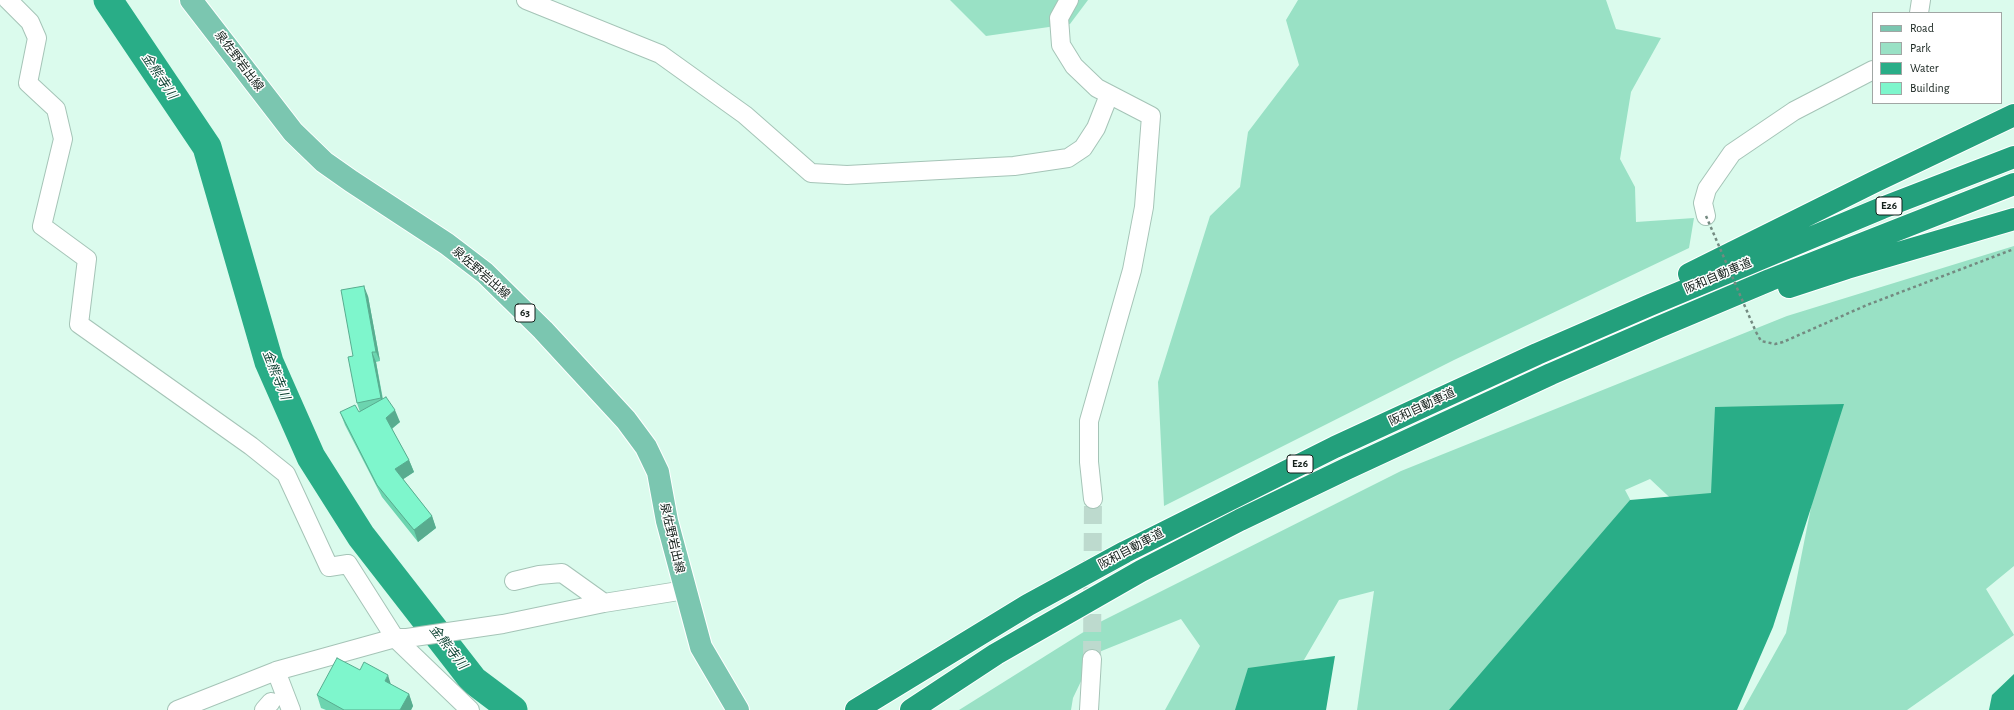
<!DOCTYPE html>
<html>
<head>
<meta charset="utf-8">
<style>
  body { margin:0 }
  #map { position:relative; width:2014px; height:710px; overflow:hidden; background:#dbfbed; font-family:"Alegreya Sans",sans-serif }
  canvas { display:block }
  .legend { position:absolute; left:1872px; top:12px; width:130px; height:92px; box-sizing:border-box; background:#fff; border:1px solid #a1a6a4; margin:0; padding:5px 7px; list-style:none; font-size:12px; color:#15211c }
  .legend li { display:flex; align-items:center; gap:8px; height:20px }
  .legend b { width:20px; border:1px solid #a1a6a4 }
</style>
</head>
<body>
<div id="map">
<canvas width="2014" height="710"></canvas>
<ul class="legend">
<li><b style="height:5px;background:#7bc6b0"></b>Road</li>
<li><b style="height:11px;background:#99e1c5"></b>Park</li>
<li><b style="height:11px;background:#29ad87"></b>Water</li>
<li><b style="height:11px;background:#7ef6cc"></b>Building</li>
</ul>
</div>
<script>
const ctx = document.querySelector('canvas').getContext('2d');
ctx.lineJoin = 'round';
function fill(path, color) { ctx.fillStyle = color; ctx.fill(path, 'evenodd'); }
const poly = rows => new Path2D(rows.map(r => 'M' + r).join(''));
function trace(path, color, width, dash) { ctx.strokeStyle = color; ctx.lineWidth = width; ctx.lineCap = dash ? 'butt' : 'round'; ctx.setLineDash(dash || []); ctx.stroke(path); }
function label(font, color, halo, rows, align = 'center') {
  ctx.font = font + ' "Alegreya Sans","Noto Sans JP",sans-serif'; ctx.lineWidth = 3; ctx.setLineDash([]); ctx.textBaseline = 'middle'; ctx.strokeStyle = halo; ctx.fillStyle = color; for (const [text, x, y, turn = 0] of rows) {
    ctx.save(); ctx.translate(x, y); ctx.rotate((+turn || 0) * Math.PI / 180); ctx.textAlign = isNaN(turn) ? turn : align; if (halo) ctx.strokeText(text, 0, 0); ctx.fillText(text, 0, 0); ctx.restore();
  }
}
const green = poly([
  [950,0,1088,0,1070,24,986,36],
  [1298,0,1606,0,1616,29,1661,38,1631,92,1620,159,1635,187,1636,222,1694,218,1689,248,1454,360,1164,506,1158,382,1210,216,1240,187,1248,132,1299,65,1286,20],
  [2014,246,2014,566,1986,589,2014,635,1907,710,1743,710,1786,633,1831,407,1731,501,1698,524,1650,479,1625,490,1656,548,1505,710,1357,710,1374,591,1339,600,1287,689,1283,710,1165,710,1200,646,1181,619,1094,654,1073,698,1071,710,959,710,1098,623,1401,471,1787,316]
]);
const water = poly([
  [1844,404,1773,627,1737,710,1449,710,1630,500,1711,493,1715,407],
  [1335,656,1326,710,1235,710,1248,668],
  [2014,674,2014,710,1989,710,1992,695]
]);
const river = poly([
  [108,0,207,147,269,362,311,457,361,536,473,680,513,710]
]);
const minorTunnel = poly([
  [1092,659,1093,499]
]);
const path = poly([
  [1756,332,1761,341,1775,344,1783,342,1867,305,2014,249]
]);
const minor = poly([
  [8,0,30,22,37,38,28,83,56,109,63,139,42,226,87,259,79,324,251,446,286,474,329,567,348,564,395,638,470,710],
  [526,0,660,54,745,115,811,173,847,175,1014,166,1068,158,1083,148,1096,128,1109,95],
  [1069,0,1059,18,1061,45,1074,66,1097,88,1151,116,1144,207,1132,270,1089,421,1089,462,1093,499],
  [1919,13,1921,0],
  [1706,216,1703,203,1707,189,1732,153,1794,111,1873,70],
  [514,581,539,575,562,573,604,603],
  [276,671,291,710],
  [177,710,276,671,395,638,407,638,503,624,604,603,685,590],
  [264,710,271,702],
  [1089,710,1092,659]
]);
const major = poly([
  [191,0,293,132,324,162,351,181,447,244,485,273,543,330,626,420,646,447,658,472,667,521,701,647,738,710]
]);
const highway = poly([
  [1689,274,1874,182,2014,115],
  [1789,287,1847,268,2014,219],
  [856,710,1028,605,1125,552,1335,447,1537,354,1650,305,1882,208,2014,157],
  [911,710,996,654,1141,571,1240,520,1346,469,1551,374,1659,327,1770,280,2014,184]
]);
const pathBridge = poly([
  [1706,216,1756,332]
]);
const wall = poly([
  [368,296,380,361,376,362,383,399,400,422,392,429,409,460,414,472,403,479,432,516,436,528,418,542,382,497,345,425,340,412,360,412,357,403,353,356],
  [360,670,392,685,409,694,413,706,411,710,326,710,321,708,317,695]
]);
const shadedWall = poly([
  [364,286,368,296,380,361,376,352],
  [372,352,376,362,384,408,381,398],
  [395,410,400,422,390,430,386,418],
  [409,460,414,472,399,482,395,469],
  [432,516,436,528,418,542,414,530],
  [388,675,392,688,385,681],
  [409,694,413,706,411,710,400,710]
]);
const building = poly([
  [364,286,376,352,372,352,381,398,357,403,348,357,353,356,341,290,364,286],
  [386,397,395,410,386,418,409,460,395,469,432,516,414,530,377,485,340,412,355,405,359,412,386,397],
  [337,658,360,670,364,662,388,675,385,681,409,694,400,710,344,710,317,695,337,658]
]);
const shields = [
  [1889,206,26],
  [525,313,20],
  [1300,464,26]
];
const shieldNames = [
  ["E26",1889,206],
  ["63",525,313],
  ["E26",1300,464]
];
const streetNames = [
  ["泉佐野岩出線",239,61,53],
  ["泉佐野岩出線",481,273,41],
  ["阪和自動車道",1718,276,-23],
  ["阪和自動車道",1422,407,-25],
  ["泉佐野岩出線",672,538,77],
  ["阪和自動車道",1131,549,-28]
];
const waterNames = [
  ["金熊寺川",159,76,56],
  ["金熊寺川",276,375,68],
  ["金熊寺川",448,647,52]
];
fill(green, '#99e1c5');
fill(water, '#29ad87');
trace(river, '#29ad87', 29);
trace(minorTunnel, '#bddace', 18, [18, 9]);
trace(minor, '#a5c4b7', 20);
trace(major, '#fff', 24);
trace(highway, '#fff', 24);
trace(path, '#748a81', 2.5, [3, 3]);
trace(minor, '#fff', 18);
trace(major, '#7bc6b0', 22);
trace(highway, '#23a07c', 22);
trace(pathBridge, '#748a81', 2.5, [3, 3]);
fill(wall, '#6cd4af');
fill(shadedWall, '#58ac8f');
fill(building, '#7ef6cc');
trace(building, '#58ac8f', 1);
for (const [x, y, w] of shields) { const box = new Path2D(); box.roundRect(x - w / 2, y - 9, w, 18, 3); ctx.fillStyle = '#fff'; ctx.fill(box); trace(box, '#15211c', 1); }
label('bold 11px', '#15211c', null, shieldNames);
label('12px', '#15211c', '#fff', streetNames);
label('italic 13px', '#104535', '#fff', waterNames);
</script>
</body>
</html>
